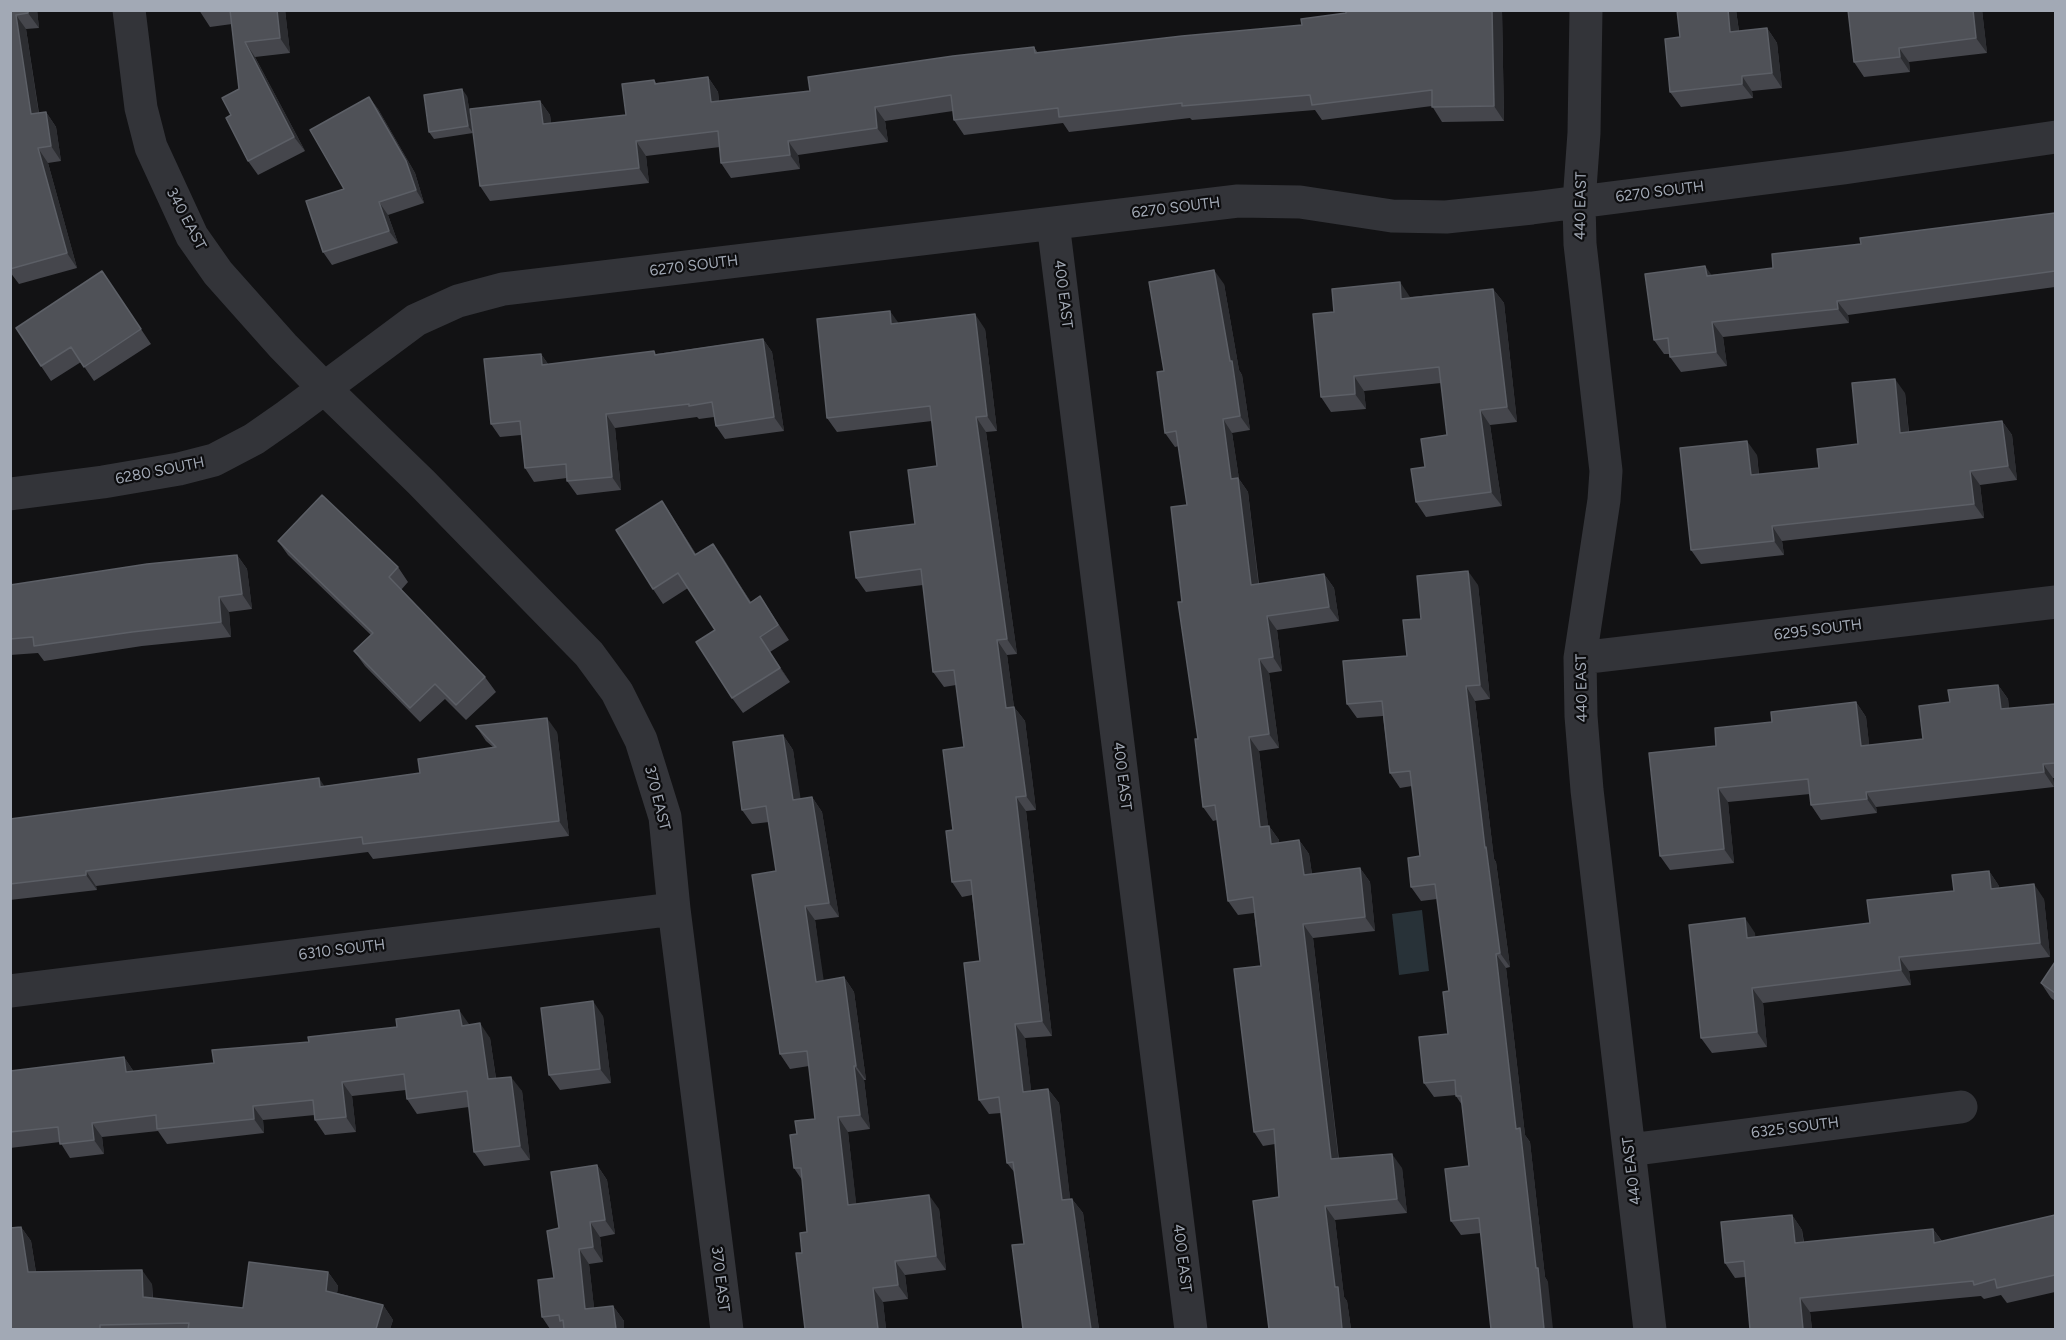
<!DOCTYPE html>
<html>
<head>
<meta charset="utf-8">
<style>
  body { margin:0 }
  #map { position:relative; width:2066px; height:1340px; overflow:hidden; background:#121214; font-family:Figtree,sans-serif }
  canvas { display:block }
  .frame { position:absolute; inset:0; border:12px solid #a2a9b5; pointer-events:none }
</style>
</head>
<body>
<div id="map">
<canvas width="2066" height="1340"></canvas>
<div class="frame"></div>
</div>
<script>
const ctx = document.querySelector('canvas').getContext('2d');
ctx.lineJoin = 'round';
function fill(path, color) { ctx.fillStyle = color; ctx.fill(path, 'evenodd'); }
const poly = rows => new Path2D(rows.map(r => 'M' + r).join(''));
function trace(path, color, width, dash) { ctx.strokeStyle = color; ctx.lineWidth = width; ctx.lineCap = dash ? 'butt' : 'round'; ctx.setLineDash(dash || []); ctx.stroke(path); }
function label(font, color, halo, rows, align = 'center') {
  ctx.font = font + ' Figtree,sans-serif'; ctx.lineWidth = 4.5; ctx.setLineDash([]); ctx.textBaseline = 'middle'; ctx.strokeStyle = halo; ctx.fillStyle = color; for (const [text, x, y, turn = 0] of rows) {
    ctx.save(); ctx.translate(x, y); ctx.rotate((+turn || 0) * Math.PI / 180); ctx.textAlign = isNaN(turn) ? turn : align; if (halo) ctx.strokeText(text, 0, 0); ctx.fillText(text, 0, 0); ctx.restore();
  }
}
const water = poly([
  [1422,910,1429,971,1399,975,1392,914]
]);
const minor = poly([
  [129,10,141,108,151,147,192,236,218,273,283,346,324,388,421,482,589,654,617,692,641,740,665,817,674,909,727,1330],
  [1586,10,1584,133,1579,202,1580,244,1606,471,1604,500,1580,658,1581,716,1587,790,1650,1330],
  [1053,223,1191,1330],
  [10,494,103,482,179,469,214,460,254,439,287,416,416,320,458,301,503,289,1238,201,1300,202,1392,216,1446,217,1532,208,1844,168,2056,137],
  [1580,658,2056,602],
  [10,991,674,909],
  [1629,1150,1961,1107]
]);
const wall = poly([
  [10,10,37,10,39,28,26,29,39,113,46,112,56,127,61,161,48,163,77,268,19,284,10,272],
  [199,10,285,10,290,53,255,57,305,151,258,175,248,161,231,115,239,89,232,24,210,27],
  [1346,10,1502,10,1504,121,1442,122,1432,106,1322,120,1315,110,1192,120,1190,118,1069,132,1063,123,964,135,954,120,953,111,885,121,888,142,798,155,800,169,731,178,721,163,720,147,646,156,649,183,490,201,480,186,540,101,550,115,551,123,626,115,654,80,656,83,708,77,718,92,719,101,810,91,1034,47,1038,53,1302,25,1346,13],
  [1677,10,1736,10,1739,31,1767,28,1777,43,1782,88,1752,91,1753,98,1681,107,1670,92,1680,37],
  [1848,10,1982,10,1987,53,1909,62,1910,72,1864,77,1854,62],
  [467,96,473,133,434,139,429,132],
  [369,97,378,109,415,173,424,203,388,215,398,243,332,265,323,252,344,189],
  [2055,213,2055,287,1848,315,1849,323,1723,337,1727,366,1681,372,1670,357,1670,354,1664,354,1654,340,1712,275,1773,268,1861,244],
  [102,271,151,344,94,381,81,362,51,381,41,366],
  [1224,284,1239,370,1242,375,1250,430,1232,433,1239,479,1248,492,1259,584,1324,574,1334,588,1339,621,1277,630,1282,671,1269,673,1279,748,1259,751,1268,826,1269,826,1279,840,1279,843,1299,840,1309,854,1312,874,1360,868,1370,882,1375,931,1313,938,1339,1159,1402,1168,1407,1213,1335,1220,1344,1297,1347,1301,1351,1329,1269,1329,1279,1197,1275,1144,1263,1146,1254,1132,1261,966,1254,913,1238,915,1228,901,1217,820,1213,821,1203,807,1198,739,1182,602,1187,505,1179,446,1175,447,1165,433,1164,371],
  [1493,289,1504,303,1517,422,1490,425,1502,506,1426,517,1416,502,1425,467,1447,435,1441,383,1364,391,1366,409,1331,412,1321,397,1334,312,1410,297],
  [898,324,985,329,997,431,986,432,1017,654,1007,655,1014,707,1025,721,1036,810,1026,811,1052,1036,1025,1038,1031,1091,1048,1089,1059,1103,1070,1199,1072,1199,1083,1213,1099,1329,1023,1329,1024,1244,1015,1173,1007,1163,1001,1113,989,1114,979,1100,980,961,972,895,962,897,952,882,953,830,964,747,956,685,944,687,933,672,923,585,866,592,856,578,915,524,937,466,932,421,837,432,827,418],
  [763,339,772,352,784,431,725,439,716,426,714,417,699,419,697,417,615,428,621,490,577,495,567,481,567,478,534,482,525,468,521,435,500,437,491,424,541,354,548,364,656,354],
  [1905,393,1909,432,2002,421,2012,435,2017,480,1980,485,1984,518,1782,541,1784,555,1701,564,1691,550,1757,455,1759,475,1819,468,1858,444],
  [662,501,696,554,713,544,751,602,760,596,789,640,770,652,790,682,743,713,732,698,715,630,688,588,663,604,653,589],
  [278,541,398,567,408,582,401,590,485,677,496,692,466,720,445,699,420,722,365,666,354,651,371,635,288,555],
  [237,555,247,569,252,609,229,612,231,637,142,646,44,661,38,653,10,655,10,585],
  [1478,585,1490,699,1475,701,1494,859,1496,862,1510,967,1506,968,1525,1135,1530,1142,1545,1277,1548,1282,1481,1233,1461,1235,1451,1221,1469,1166,1462,1105,1456,1096,1456,1095,1434,1097,1424,1083,1448,1034,1449,991,1437,899,1421,901,1411,887,1420,856,1412,786,1400,788,1390,773,1383,716,1357,718,1347,704,1407,656,1421,619],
  [1998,685,2008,699,2009,709,2055,704,2055,778,2053,778,2054,787,1876,807,1877,813,1821,820,1811,805,1810,794,1728,802,1734,863,1670,870,1660,856,1772,722,1856,702,1866,717,1869,745,1923,739,1950,702],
  [476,726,557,732,569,836,373,859,368,852,96,886,97,890,10,900,10,819,325,786,420,773,493,747,486,741],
  [783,735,793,750,800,799,812,797,822,812,839,917,815,920,823,981,844,977,854,992,866,1080,864,1080,870,1129,848,1132,856,1204,939,1209,946,1270,905,1275,908,1299,883,1302,886,1329,805,1329,802,1253,807,1232,802,1180,794,1168,797,1134,815,1119,809,1066,790,1069,780,1054,776,871,769,822,752,824,742,810],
  [1989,871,1999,886,1999,888,2044,899,2050,957,1909,971,1911,985,1763,1003,1767,1047,1712,1053,1701,1038,1755,933,1755,937,1870,923,1954,891],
  [2055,962,2055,1001,2051,998,2041,983],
  [603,1016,611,1083,560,1090,549,1075],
  [469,1024,469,1025,490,1038,496,1078,522,1091,530,1160,484,1166,474,1152,469,1107,417,1114,407,1099,406,1090,352,1096,356,1132,325,1135,315,1120,315,1115,263,1120,264,1133,167,1144,158,1131,102,1137,104,1154,70,1158,60,1142,10,1148,10,1071,124,1057,134,1072,214,1063,309,1042],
  [597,1165,607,1180,615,1234,600,1237,603,1262,589,1264,594,1308,613,1306,624,1321,624,1329,550,1329,542,1317,554,1278,559,1228],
  [1792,1215,1802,1230,1804,1242,1933,1229,1942,1241,2055,1215,2055,1292,2007,1303,2001,1295,1984,1299,1981,1296,1810,1312,1812,1329,1750,1329,1745,1277,1735,1278,1725,1263],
  [21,1227,31,1241,36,1272,152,1284,153,1298,243,1308,328,1272,338,1286,337,1293,383,1305,393,1320,390,1329,10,1329]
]);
const shadedWall = poly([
  [28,10,37,10,39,28,28,13],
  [277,10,285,10,290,53,280,38],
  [1492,10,1502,10,1504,121,1494,106],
  [1728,10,1736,10,1741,47,1730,32],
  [1973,10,1982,10,1987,53,1976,38],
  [16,15,26,29,41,129,31,114],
  [1767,28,1777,43,1782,88,1772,73],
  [245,42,255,57,305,151,294,137],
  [1899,48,1909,62,1910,72,1900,57],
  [1742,76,1752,91,1753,98,1742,84],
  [708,77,718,92,721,117,711,102],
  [462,89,467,96,473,133,468,126],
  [369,97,378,109,415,173,424,203,416,190],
  [540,101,550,115,553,138,543,124],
  [875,107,885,121,888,142,877,128],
  [46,112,56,127,61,161,51,146],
  [636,141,646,156,649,183,639,168],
  [788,141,798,155,800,169,790,155],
  [38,148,48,163,77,268,67,253],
  [379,202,388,215,398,243,389,231],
  [1705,266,1716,281,1707,276],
  [1214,270,1224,284,1239,370,1242,375,1250,430,1240,416,1230,361],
  [1400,282,1410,297,1411,314,1401,299],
  [1493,289,1504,303,1517,422,1507,407],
  [1837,301,1848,315,1849,323,1838,309],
  [890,311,900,325,891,324],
  [975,314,985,329,997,431,987,416],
  [1712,322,1723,337,1727,366,1716,352],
  [763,339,772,352,784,431,774,417],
  [541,354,550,367,542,365],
  [1354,376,1364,391,1366,409,1355,394],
  [1895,379,1905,393,1910,447,1900,433],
  [1480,410,1490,425,1502,506,1491,492],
  [606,414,615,428,621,490,612,477],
  [976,417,986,432,1017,654,1007,639],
  [1223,419,1232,433,1239,479,1248,492,1260,599,1251,585,1231,479],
  [2002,421,2012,435,2017,480,2008,466],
  [1747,441,1757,455,1760,489,1751,475],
  [1970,471,1980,485,1984,518,1974,504],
  [662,501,672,516,706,570,695,555],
  [1772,526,1782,541,1784,555,1774,541],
  [713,544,724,559,760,618,750,603],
  [237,555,247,569,252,609,242,594],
  [1468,571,1478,585,1490,699,1480,685],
  [1324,574,1334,588,1339,621,1329,607],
  [219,597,229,612,231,637,221,622],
  [1267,616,1277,630,1282,671,1273,657],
  [760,637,790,682,780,668],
  [997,640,1007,655,1016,722,1006,708],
  [1259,659,1269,673,1279,748,1269,734],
  [1998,685,2008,699,2011,724,2001,709],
  [1466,686,1475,701,1494,859,1496,862,1510,967,1500,953,1485,848],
  [1856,702,1866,717,1871,760,1861,746],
  [1014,707,1025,721,1036,810,1026,796],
  [547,718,557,732,569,836,559,821],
  [783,735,793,750,803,814,793,800],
  [1249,737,1259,751,1270,841,1260,827],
  [2043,764,2053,778,2054,787,2044,772],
  [319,778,329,793,320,787],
  [1718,788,1728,802,1734,863,1724,849],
  [1866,792,1876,807,1877,813,1867,799],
  [812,797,822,812,839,917,829,903],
  [1016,797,1026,811,1052,1036,1042,1021],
  [1269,826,1279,840,1281,858,1271,844],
  [1299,840,1309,854,1314,889,1304,875],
  [1360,868,1370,882,1375,931,1365,917],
  [86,871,96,886,97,890,86,875],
  [1989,871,1999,886,2001,904,1991,889],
  [2034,884,2044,899,2050,957,2040,943],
  [805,906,815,920,826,996,816,982],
  [1745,918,1755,933,1757,952,1747,938],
  [1303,924,1313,938,1340,1173,1331,1159],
  [1496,954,1506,968,1525,1135,1530,1142,1545,1277,1548,1282,1553,1329,1544,1329,1516,1129],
  [1899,957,1909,971,1911,985,1901,970],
  [844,977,854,992,866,1080,856,1066],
  [1752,988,1763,1003,1767,1047,1757,1032],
  [593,1001,603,1016,611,1083,600,1069],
  [459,1010,469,1024,472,1041,462,1026],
  [480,1023,490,1038,498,1093,488,1079],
  [1015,1024,1025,1038,1033,1106,1023,1092],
  [124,1057,134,1072,126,1072],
  [854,1066,864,1080,870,1129,860,1115],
  [511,1077,522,1091,530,1160,520,1146],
  [342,1082,352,1096,356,1132,346,1117],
  [1048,1089,1059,1103,1072,1215,1062,1200],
  [253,1106,263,1120,264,1133,254,1119],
  [838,1117,848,1132,858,1219,848,1205],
  [92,1123,102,1137,104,1154,94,1140],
  [1392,1154,1402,1168,1407,1213,1397,1199],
  [597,1165,607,1180,615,1234,605,1220],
  [929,1195,939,1209,946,1270,936,1256],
  [1072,1199,1083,1213,1099,1329,1091,1329],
  [1325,1206,1335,1220,1344,1297,1347,1301,1351,1329,1342,1329,1335,1287],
  [1792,1215,1802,1230,1805,1257,1795,1243],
  [590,1222,600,1237,603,1262,593,1247],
  [21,1227,31,1241,38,1286,28,1272],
  [1933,1229,1943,1243,1934,1243],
  [579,1249,589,1264,596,1324,585,1309],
  [895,1261,905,1275,908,1299,898,1285],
  [142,1270,152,1284,153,1311,143,1297],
  [328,1272,338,1286,336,1305,326,1291],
  [873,1288,883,1302,886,1329,878,1329],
  [1800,1298,1810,1312,1812,1329,1803,1329],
  [383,1305,393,1320,390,1329,376,1329],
  [613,1306,624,1321,624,1329,616,1329]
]);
const building = poly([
  [10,10,28,10,28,13,16,15,31,114,46,112,51,146,38,148,67,253,10,269,10,10],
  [230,10,277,10,280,38,245,42,294,137,248,161,226,118,231,115,222,98,239,89,230,10],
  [1346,10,1492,10,1494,106,1432,107,1432,90,1312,105,1310,95,1182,106,1182,103,1059,117,1058,108,954,120,951,95,875,107,877,128,788,141,790,155,721,163,718,131,636,141,639,168,480,186,470,109,540,101,543,124,626,115,622,84,654,80,655,84,708,77,711,102,810,91,808,77,953,56,1034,47,1035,53,1182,36,1302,25,1301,19,1346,13,1346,10],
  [1677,10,1728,10,1730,32,1767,28,1772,73,1742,76,1742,84,1670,92,1665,39,1680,37,1677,10],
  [1848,10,1973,10,1976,38,1899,48,1900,57,1854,62,1848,10],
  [462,89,468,126,429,132,424,95,462,89],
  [369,97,406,161,416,190,379,202,389,231,323,252,306,201,344,189,310,130,369,97],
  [2055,213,2055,271,1837,301,1838,309,1712,322,1716,352,1670,357,1668,338,1654,340,1645,274,1705,266,1707,276,1773,268,1772,254,1861,244,1860,238,2055,213],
  [1214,270,1230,361,1232,361,1240,416,1223,419,1231,479,1238,478,1251,585,1324,574,1329,607,1267,616,1273,657,1259,659,1269,734,1249,737,1260,827,1269,826,1271,844,1299,840,1304,875,1360,868,1365,917,1303,924,1331,1159,1392,1154,1397,1199,1325,1206,1335,1287,1338,1287,1342,1329,1269,1329,1253,1201,1279,1197,1274,1129,1254,1132,1234,969,1261,966,1253,897,1228,901,1215,805,1203,807,1195,739,1198,739,1178,602,1182,602,1171,507,1187,505,1176,431,1165,433,1157,372,1164,371,1149,282,1214,270],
  [102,271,141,329,84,367,71,347,41,366,16,328,102,271],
  [1400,282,1401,299,1493,289,1507,407,1480,410,1491,492,1416,502,1411,469,1425,467,1421,439,1447,435,1439,367,1354,376,1355,394,1321,397,1313,314,1334,312,1332,289,1400,282],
  [890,311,891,324,975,314,987,416,976,417,1007,639,997,640,1006,708,1014,707,1026,796,1016,797,1042,1021,1015,1024,1023,1092,1048,1089,1062,1200,1072,1199,1091,1329,1023,1329,1012,1245,1024,1244,1013,1162,1007,1163,999,1097,979,1100,964,963,980,961,971,880,952,882,946,831,953,830,943,750,964,747,954,670,933,672,921,569,856,578,850,532,915,524,908,470,937,466,930,406,827,418,817,319,890,311],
  [763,339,774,417,716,426,712,402,689,406,689,404,606,414,612,477,567,481,566,464,525,468,520,421,491,424,484,359,541,354,542,365,654,351,655,355,763,339],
  [1895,379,1900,433,2002,421,2008,466,1970,471,1974,504,1772,526,1774,541,1691,550,1680,448,1747,441,1751,475,1819,468,1817,449,1858,444,1852,383,1895,379],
  [322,495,398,567,389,577,485,677,456,705,435,684,410,708,354,651,373,633,278,541,322,495],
  [662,501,695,555,713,544,750,603,760,596,778,625,760,637,780,668,732,698,696,642,715,630,678,573,653,589,616,530,662,501],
  [237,555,242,594,219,597,221,622,132,632,34,646,33,637,10,639,10,585,147,564,237,555],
  [1468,571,1480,685,1466,686,1485,848,1486,847,1500,953,1496,954,1516,1129,1520,1128,1536,1268,1538,1268,1544,1329,1491,1329,1479,1218,1451,1221,1445,1169,1469,1166,1461,1096,1456,1096,1455,1080,1424,1083,1419,1037,1448,1034,1443,992,1449,991,1435,884,1411,887,1408,858,1420,856,1410,771,1390,773,1382,701,1347,704,1343,661,1407,656,1403,620,1421,619,1417,576,1468,571],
  [1998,685,2001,709,2055,704,2055,763,2043,764,2044,772,1866,792,1867,799,1811,805,1808,779,1718,788,1724,849,1660,856,1649,753,1716,746,1715,728,1772,722,1771,712,1856,702,1861,746,1923,739,1919,706,1950,702,1948,690,1998,685],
  [547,718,559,821,363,844,362,837,86,871,86,875,10,884,10,819,319,778,320,787,420,773,418,759,496,747,476,726,547,718],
  [783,735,793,800,812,797,829,903,805,906,816,982,844,977,856,1066,854,1066,860,1115,838,1117,848,1205,929,1195,936,1256,895,1261,898,1285,873,1288,878,1329,805,1329,796,1253,802,1253,800,1233,807,1232,801,1168,794,1168,790,1135,797,1134,795,1121,815,1119,807,1051,780,1054,752,875,776,871,766,806,742,810,733,742,783,735],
  [1989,871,1991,889,2034,884,2040,943,1899,957,1901,970,1752,988,1757,1032,1701,1038,1689,925,1745,918,1747,938,1870,923,1867,900,1954,891,1952,875,1989,871],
  [2055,962,2055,993,2041,983,2055,962],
  [593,1001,600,1069,549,1075,541,1008,593,1001],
  [459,1010,462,1026,480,1023,488,1079,511,1077,520,1146,474,1152,467,1091,407,1099,404,1074,342,1082,346,1117,315,1120,313,1100,253,1106,254,1119,157,1129,156,1115,92,1123,94,1140,60,1144,58,1127,10,1132,10,1071,124,1057,126,1072,214,1063,212,1050,309,1042,308,1037,397,1027,396,1019,459,1010],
  [597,1165,605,1220,590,1222,593,1247,579,1249,585,1309,613,1306,616,1329,564,1329,563,1320,560,1321,559,1315,542,1317,538,1280,554,1278,547,1231,559,1228,551,1172,597,1165],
  [1792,1215,1795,1243,1933,1229,1934,1243,2055,1215,2055,1275,1997,1288,1995,1279,1974,1285,1973,1281,1800,1298,1803,1329,1750,1329,1744,1261,1725,1263,1721,1222,1792,1215],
  [21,1227,28,1272,142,1270,143,1297,243,1308,249,1262,328,1272,326,1291,383,1305,376,1329,188,1329,189,1323,100,1325,100,1329,10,1329,10,1228,21,1227]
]);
const streetNames = [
  ["6270 SOUTH",1660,192,-7],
  ["440 EAST",1581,206,-89],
  ["6270 SOUTH",1176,208,-7],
  ["340 EAST",186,219,62],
  ["6270 SOUTH",694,266,-7],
  ["400 EAST",1063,294,83],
  ["6280 SOUTH",160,471,-11],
  ["6295 SOUTH",1818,630,-7],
  ["440 EAST",1582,688,-91],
  ["400 EAST",1122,776,83],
  ["370 EAST",657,798,76],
  ["6310 SOUTH",342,950,-7],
  ["6325 SOUTH",1795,1128,-7],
  ["440 EAST",1632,1171,-97],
  ["400 EAST",1182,1258,83],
  ["370 EAST",720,1279,83]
];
fill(water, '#283238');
trace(minor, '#333439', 33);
fill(wall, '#45464c');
fill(shadedWall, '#2c2d31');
fill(building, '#4f5157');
trace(building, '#5c5f66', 1.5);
label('15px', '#a2a9b5', '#0d0d0f', streetNames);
</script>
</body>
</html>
